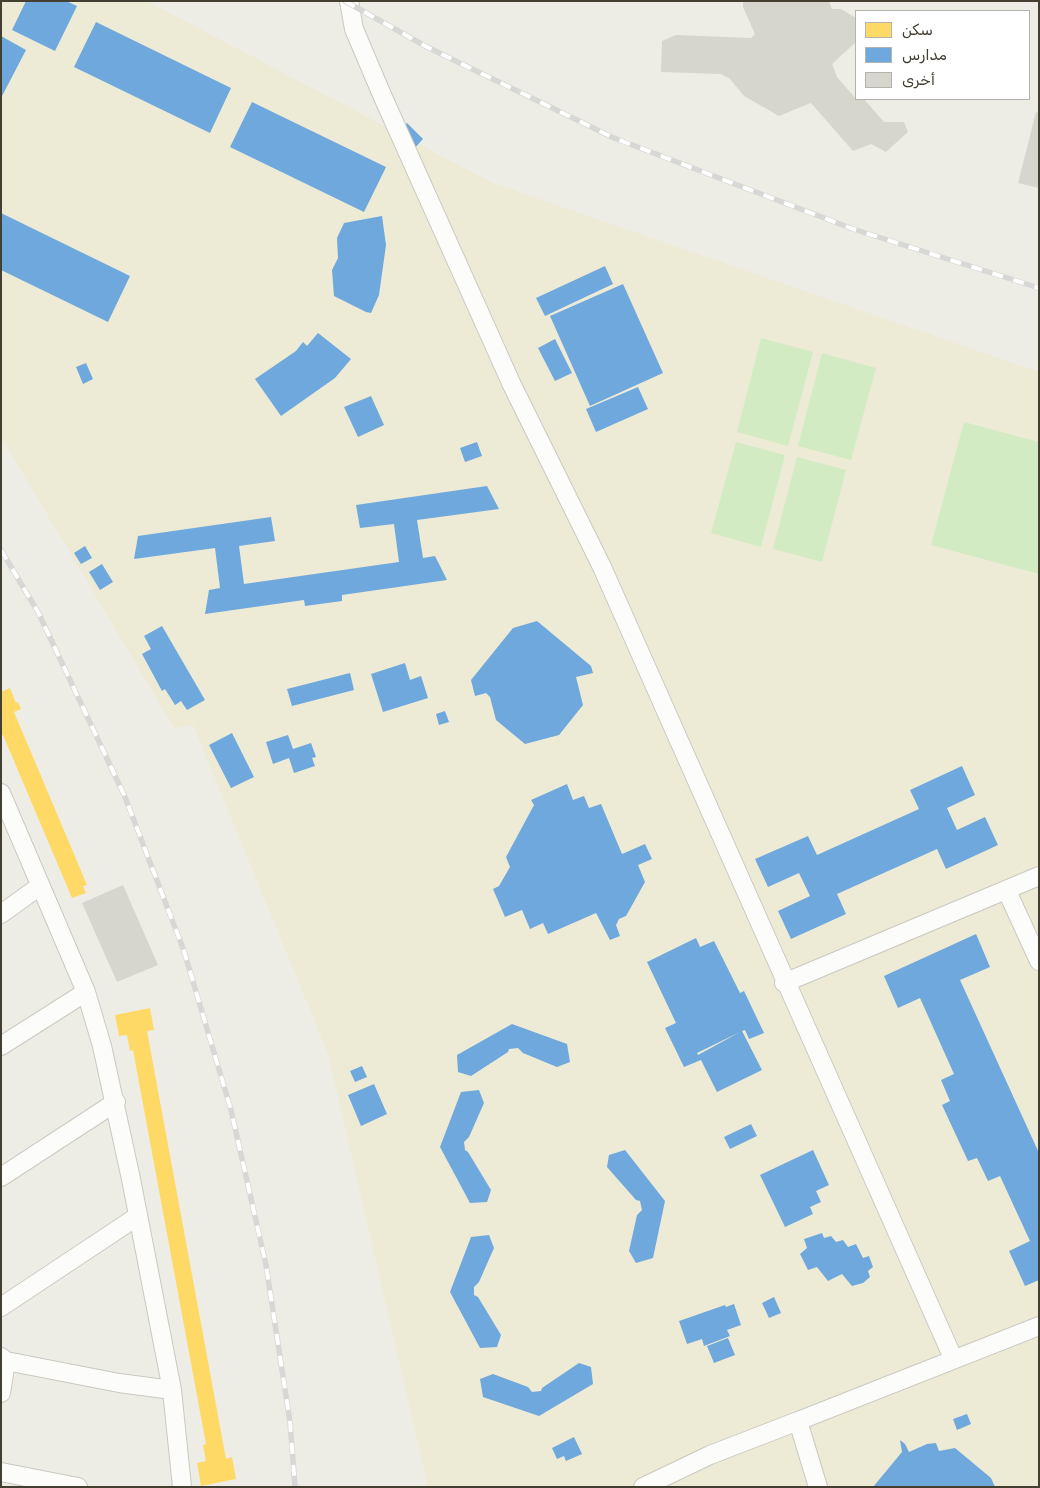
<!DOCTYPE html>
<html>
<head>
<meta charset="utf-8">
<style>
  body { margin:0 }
  #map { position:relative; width:1040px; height:1488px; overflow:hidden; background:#eeede5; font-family:Rubik,"Noto Naskh Arabic",sans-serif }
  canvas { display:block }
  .frame { position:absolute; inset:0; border:2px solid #434032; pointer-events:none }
  .legend { position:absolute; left:855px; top:10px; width:175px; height:90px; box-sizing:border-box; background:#fff; border:1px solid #b4b3ad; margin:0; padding:6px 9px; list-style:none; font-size:15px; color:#434032 }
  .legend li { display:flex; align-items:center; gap:10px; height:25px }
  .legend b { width:25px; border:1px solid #b4b3ad }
</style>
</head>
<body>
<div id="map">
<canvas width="1040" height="1488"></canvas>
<div class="frame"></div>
<ul class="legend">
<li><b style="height:14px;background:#ffd966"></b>سكن</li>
<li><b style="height:14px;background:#6fa8dc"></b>مدارس</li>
<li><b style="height:14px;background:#d7d6cd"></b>أخرى</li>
</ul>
</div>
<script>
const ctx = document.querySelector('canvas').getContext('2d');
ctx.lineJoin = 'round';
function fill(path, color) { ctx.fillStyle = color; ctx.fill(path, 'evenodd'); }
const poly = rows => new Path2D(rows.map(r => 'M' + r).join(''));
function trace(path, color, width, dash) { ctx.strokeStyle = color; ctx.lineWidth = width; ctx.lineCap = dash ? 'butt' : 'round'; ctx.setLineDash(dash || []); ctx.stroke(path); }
const education = poly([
  [1,1,147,1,493,183,1039,372,1039,1487,428,1487,328,1054,193,725,174,728,1,437]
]);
const green = poly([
  [761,338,813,352,788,446,737,432],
  [822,353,876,368,851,460,798,446],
  [964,422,1039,442,1039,574,931,545],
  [736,442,785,455,761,547,711,533],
  [797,457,846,470,822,562,773,549]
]);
const homes = poly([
  [10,688,16,703,18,702,21,709,14,712,87,885,83,886,86,893,72,898,3,735,1,736,1,692],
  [150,1008,154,1030,147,1031,226,1459,232,1457,236,1479,201,1486,197,1463,206,1461,203,1445,206,1444,133,1050,130,1051,127,1035,119,1036,115,1015]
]);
const schools = poly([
  [26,1,66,1,77,6,55,51,12,30],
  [96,22,231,88,210,133,74,67],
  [1,36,26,50,1,98],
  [252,102,386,167,364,212,230,147],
  [407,123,423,139,413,150,397,134],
  [1,213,130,276,108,322,1,270],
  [382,216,386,245,379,295,371,313,366,312,334,296,332,270,338,258,337,238,344,223],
  [605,266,613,284,545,316,536,298],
  [623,284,663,373,590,406,550,316],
  [318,333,351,359,335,378,281,416,255,379,296,351,303,342,307,346],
  [555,339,572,373,555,381,538,348],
  [86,363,93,379,83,384,76,367],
  [638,387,648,409,596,432,586,409],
  [371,396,384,425,358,437,344,407],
  [477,442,482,456,465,462,460,448],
  [487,486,499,509,417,520,423,558,435,556,447,580,342,595,342,601,305,606,304,600,205,614,209,590,220,588,215,548,134,559,138,536,271,517,275,541,239,546,244,584,399,562,394,524,360,528,356,505],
  [85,546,92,558,81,564,74,553],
  [102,564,113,582,100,590,89,572],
  [537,621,591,666,593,673,576,677,583,705,559,735,525,744,496,720,490,697,486,693,475,696,471,680,513,628],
  [162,626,205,700,187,710,181,701,175,705,165,689,162,691,142,654,151,649,144,636],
  [405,663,410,680,421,676,428,698,383,712,371,674],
  [350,673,354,690,292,706,287,689],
  [445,711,449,722,439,725,436,714],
  [232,733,254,777,231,788,209,745],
  [288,735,293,749,311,743,316,757,312,758,315,766,294,773,289,758,273,764,266,742],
  [962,766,975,795,947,808,957,830,985,817,998,845,946,869,937,849,837,894,846,914,791,939,778,911,810,896,799,873,768,887,755,859,808,836,817,855,919,809,910,790],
  [567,784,573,800,584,796,589,808,601,804,622,854,645,844,652,859,638,865,645,882,626,916,619,919,616,925,620,936,610,940,596,913,548,934,543,923,530,929,522,910,505,917,493,889,499,886,510,867,506,857,534,805,531,800],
  [976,934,990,967,960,980,1039,1153,1039,1280,1025,1286,1009,1251,1030,1241,1000,1176,988,1181,977,1158,968,1161,942,1105,950,1101,941,1080,954,1074,920,998,898,1008,884,976],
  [696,938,700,947,714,941,740,993,744,991,764,1033,749,1039,745,1030,742,1031,762,1070,717,1092,701,1060,684,1067,665,1028,676,1023,647,962],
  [740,1032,698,1055,697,1053],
  [512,1024,567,1044,570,1062,557,1067,523,1053,518,1048,509,1049,508,1052,471,1076,458,1072,457,1055],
  [362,1066,367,1077,355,1082,350,1071],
  [374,1084,387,1114,361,1126,348,1095],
  [479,1090,484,1103,469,1137,464,1142,465,1150,468,1152,491,1190,487,1202,470,1203,440,1147,461,1092],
  [751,1124,757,1136,730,1149,724,1137],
  [625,1150,665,1201,653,1258,636,1263,629,1251,637,1215,642,1210,640,1201,636,1200,607,1167,609,1155],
  [813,1150,829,1185,816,1191,821,1202,810,1207,813,1214,785,1227,760,1175],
  [822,1233,824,1238,831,1236,836,1242,843,1240,848,1247,856,1244,863,1258,869,1256,873,1267,868,1271,870,1277,863,1283,852,1286,842,1274,828,1281,817,1267,808,1270,800,1254,807,1248,804,1239],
  [489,1235,494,1248,479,1282,474,1287,474,1295,478,1297,501,1335,497,1347,480,1348,450,1292,471,1237],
  [774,1297,781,1313,769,1318,762,1303],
  [734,1304,741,1325,727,1330,730,1336,704,1346,702,1339,687,1344,679,1321,725,1305,726,1307],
  [728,1338,735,1355,714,1363,707,1346],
  [579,1363,591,1367,593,1384,539,1416,483,1397,480,1379,493,1374,528,1387,532,1392,541,1391,542,1388],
  [967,1414,971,1424,957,1430,953,1419],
  [574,1437,582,1454,566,1461,564,1456,557,1459,552,1448],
  [900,1440,905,1444,909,1452,927,1444,936,1443,939,1451,955,1448,991,1478,995,1487,873,1487,902,1452]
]);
const building = poly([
  [743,1,829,1,832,9,841,9,856,18,856,42,832,64,837,77,856,99,864,99,884,122,904,122,908,132,886,152,871,144,853,151,811,103,779,116,744,96,730,79,721,74,661,72,662,41,676,35,751,38,755,34,743,7],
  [1036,112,1039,113,1039,188,1018,183],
  [123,885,158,965,117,982,82,903]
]);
const street = poly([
  [349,1,354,29,382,95,512,385,602,567,953,1358],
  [1,793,86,992,102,1046,131,1179,172,1390,182,1487],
  [1007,891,1039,961],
  [1,914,40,886],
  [784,983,1039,876],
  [1,1046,86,992],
  [1,1177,116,1102],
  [1,1307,138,1216],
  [1,1357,6,1361,119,1383,172,1390],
  [1,1393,6,1361],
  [1,1472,78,1487],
  [643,1487,710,1455,798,1421],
  [818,1487,798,1421,1039,1326]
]);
const rail = poly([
  [345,1,427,47,614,138,853,229,1039,288],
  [1,550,38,612,125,797,184,951,231,1110,266,1265,290,1422,295,1487]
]);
fill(education, '#edebd6');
fill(green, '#d3ebc3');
fill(homes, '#ffd966');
fill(schools, '#6fa8dc');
fill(building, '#d7d6cd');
trace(street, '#cac9c1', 20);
trace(street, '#fcfcfb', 18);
trace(rail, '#d7d7d6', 5.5);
trace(rail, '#fff', 4, [11]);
</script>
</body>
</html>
